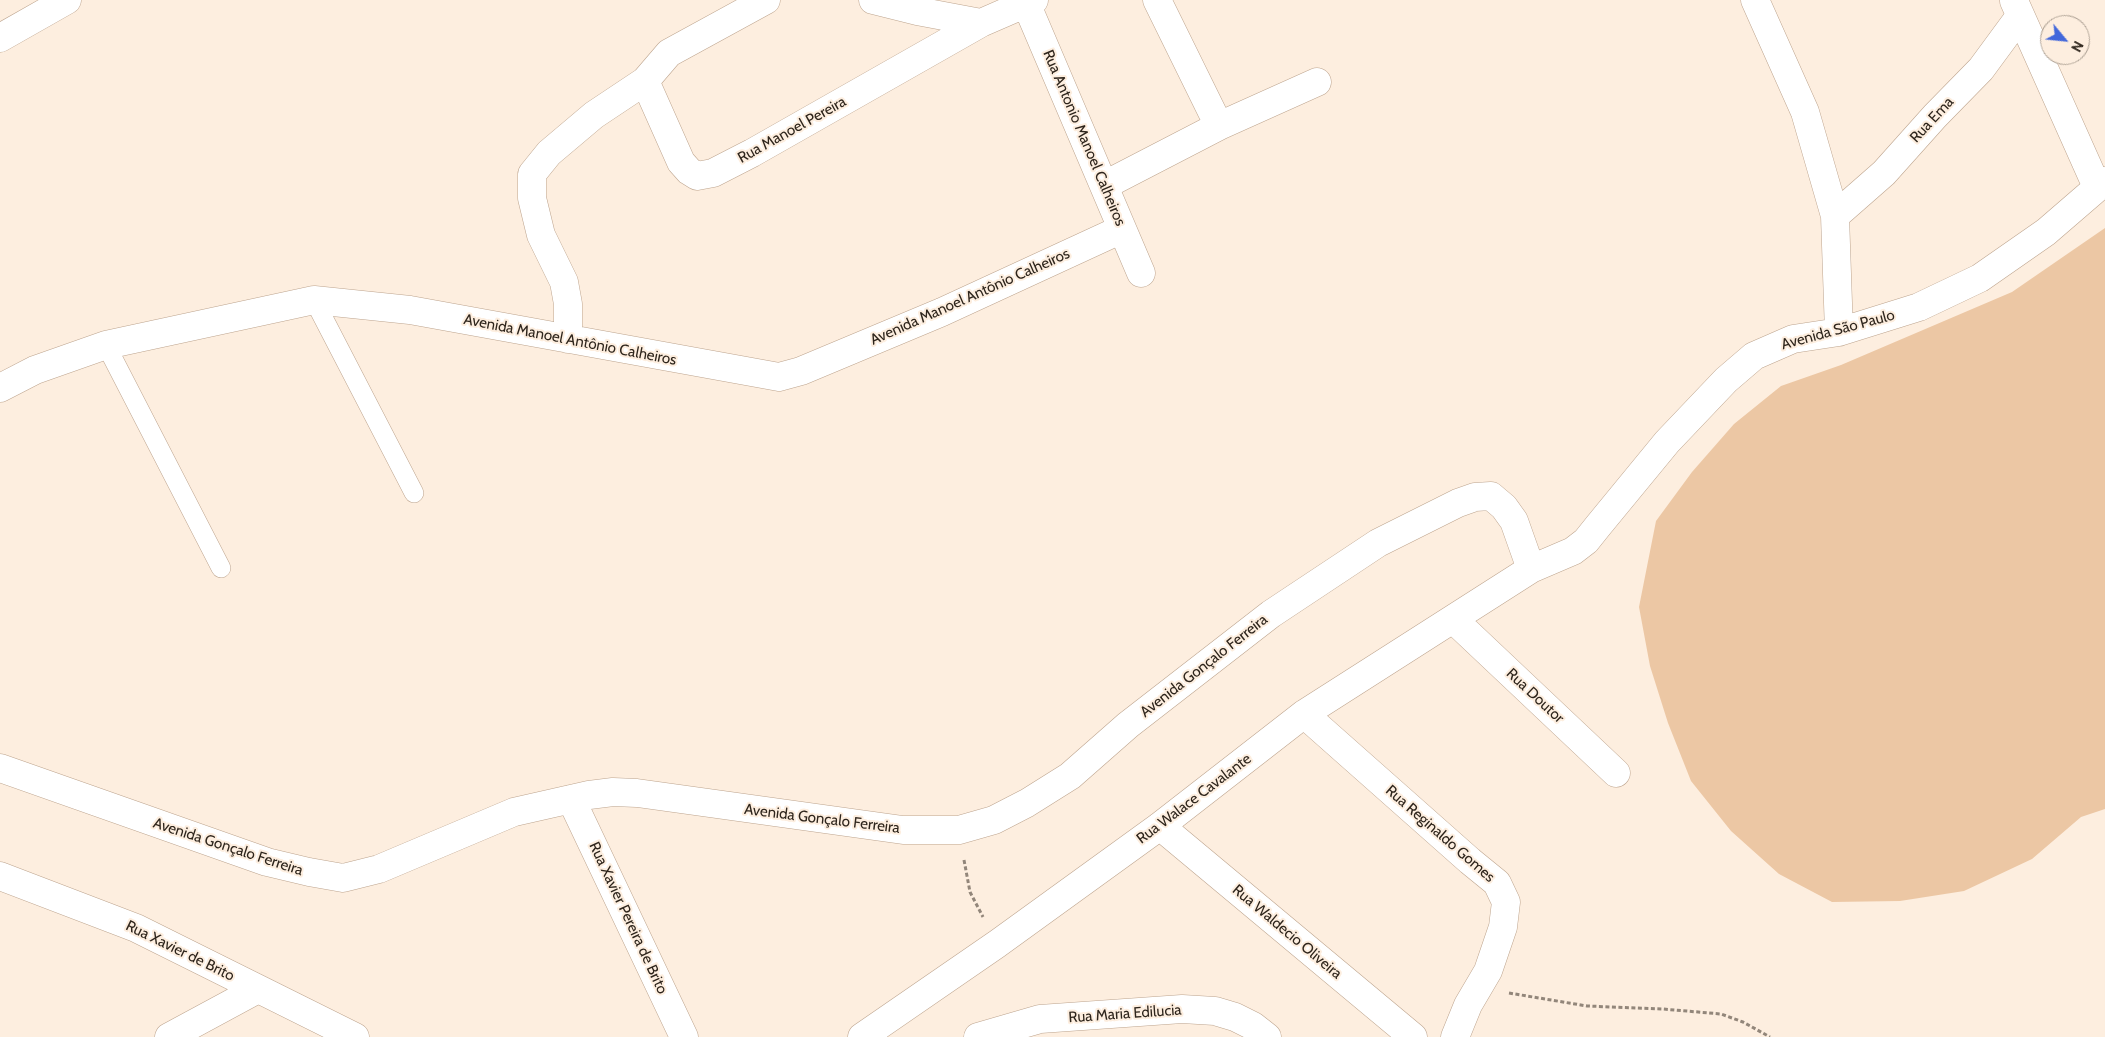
<!DOCTYPE html>
<html>
<head>
<meta charset="utf-8">
<style>
  body { margin:0 }
  #map { position:relative; width:2105px; height:1037px; overflow:hidden; background:#fdeedf; font-family:Cabin,sans-serif }
  canvas { display:block }
  .north { position:absolute; left:2040px; top:15px; width:50px; height:50px; box-sizing:border-box; background:#fdeedf; border:1px solid #aa9e91; border-radius:50%; rotate:118deg; font-size:14px; font-weight:700; line-height:20px; text-align:center; color:#2e251c }
  .north::after { content:''; display:block; margin:auto; width:18px; height:22px; background:#4368db; clip-path:polygon(50% 0,100% 100%,50% 72%,0 100%) }
</style>
</head>
<body>
<div id="map">
<canvas width="2105" height="1037"></canvas>
<div class="north">N</div>
</div>
<script>
const ctx = document.querySelector('canvas').getContext('2d');
ctx.lineJoin = 'round';
function fill(path, color) { ctx.fillStyle = color; ctx.fill(path, 'evenodd'); }
const poly = rows => new Path2D(rows.map(r => 'M' + r).join(''));
function trace(path, color, width, dash) { ctx.strokeStyle = color; ctx.lineWidth = width; ctx.lineCap = dash ? 'butt' : 'round'; ctx.setLineDash(dash || []); ctx.stroke(path); }
function label(font, color, halo, rows, align = 'center') {
  ctx.font = font + ' Cabin,sans-serif'; ctx.lineWidth = 4; ctx.setLineDash([]); ctx.textBaseline = 'middle'; ctx.strokeStyle = halo; ctx.fillStyle = color; for (const [text, x, y, turn = 0] of rows) {
    ctx.save(); ctx.translate(x, y); ctx.rotate((+turn || 0) * Math.PI / 180); ctx.textAlign = isNaN(turn) ? turn : align; if (halo) ctx.strokeText(text, 0, 0); ctx.fillText(text, 0, 0); ctx.restore();
  }
}
const green = poly([
  [2105,228,2105,809,2081,817,2032,859,1964,891,1900,901,1832,902,1779,874,1731,831,1691,781,1668,723,1650,666,1639,607,1656,521,1692,472,1734,424,1781,386,1841,365,2012,292]
]);
const path = poly([
  [964,860,970,892,983,917],
  [1509,993,1587,1006,1663,1009,1721,1014,1743,1022,1770,1037]
]);
const lane = poly([
  [314,300,414,493],
  [106,345,221,568]
]);
const street = poly([
  [873,0,917,11,981,23],
  [1157,0,1219,126],
  [1755,0,1805,112,1835,216,1839,332],
  [2014,1,2097,187],
  [1026,3,1141,273],
  [0,38,67,0],
  [645,81,681,162,689,171,697,176,713,173,752,153,981,23,1034,0],
  [1105,185,1219,126,1317,82],
  [1835,216,1884,173,1935,116,1981,69,2020,16],
  [568,339,568,304,564,282,541,235,532,198,532,174,549,153,594,115,645,81,669,53,766,0],
  [0,388,35,370,106,345,314,300,410,310,779,377,801,371,942,312,1122,229],
  [1454,620,1616,773],
  [1304,714,1470,861,1497,883,1506,902,1503,927,1488,971,1468,1005,1455,1037],
  [0,768,267,862,309,872,343,878,379,869,514,812,589,795,613,792,637,793,903,830,959,830,994,820,1027,803,1070,776,1128,725,1271,614,1378,543,1458,503,1475,497,1491,496,1504,507,1514,521,1531,569],
  [571,799,684,1037],
  [1160,826,1413,1037],
  [0,876,136,928,355,1037],
  [169,1037,258,989],
  [862,1037,997,944,1160,826,1304,714,1531,569,1573,551,1586,541,1598,526,1667,442,1726,380,1754,356,1793,339,1839,332,1919,307,1980,278,2046,232,2105,181],
  [978,1037,1040,1019,1182,1009,1215,1011,1235,1017,1253,1026,1267,1037]
]);
const streetNames = [
  ["Rua Ema",1932,120,-47],
  ["Rua Manoel Pereira",792,130,-29],
  ["Rua Antonio Manoel Calheiros",1084,138,67],
  ["Avenida Manoel Antônio Calheiros",970,297,-24],
  ["Avenida São Paulo",1838,330,-15],
  ["Avenida Manoel Antônio Calheiros",570,340,11],
  ["Avenida Gonçalo Ferreira",1204,666,-38],
  ["Rua Doutor",1535,696,43],
  ["Rua Walace Cavalante",1194,799,-37],
  ["Avenida Gonçalo Ferreira",822,819,7],
  ["Rua Reginaldo Gomes",1440,834,41],
  ["Avenida Gonçalo Ferreira",228,847,18],
  ["Rua Xavier Pereira de Brito",628,918,65],
  ["Rua Waldecio Oliveira",1287,932,40],
  ["Rua Xavier de Brito",180,951,26],
  ["Rua Maria Edilucia",1125,1014,-4]
];
fill(green, '#ecc7a4');
trace(lane, '#bda48e', 20);
trace(street, '#bda48e', 29);
trace(path, '#92867a', 3, [4, 2.5]);
trace(lane, '#fff', 19);
trace(street, '#fff', 28);
label('15px', '#2e251c', '#fdeedf', streetNames);
</script>
</body>
</html>
